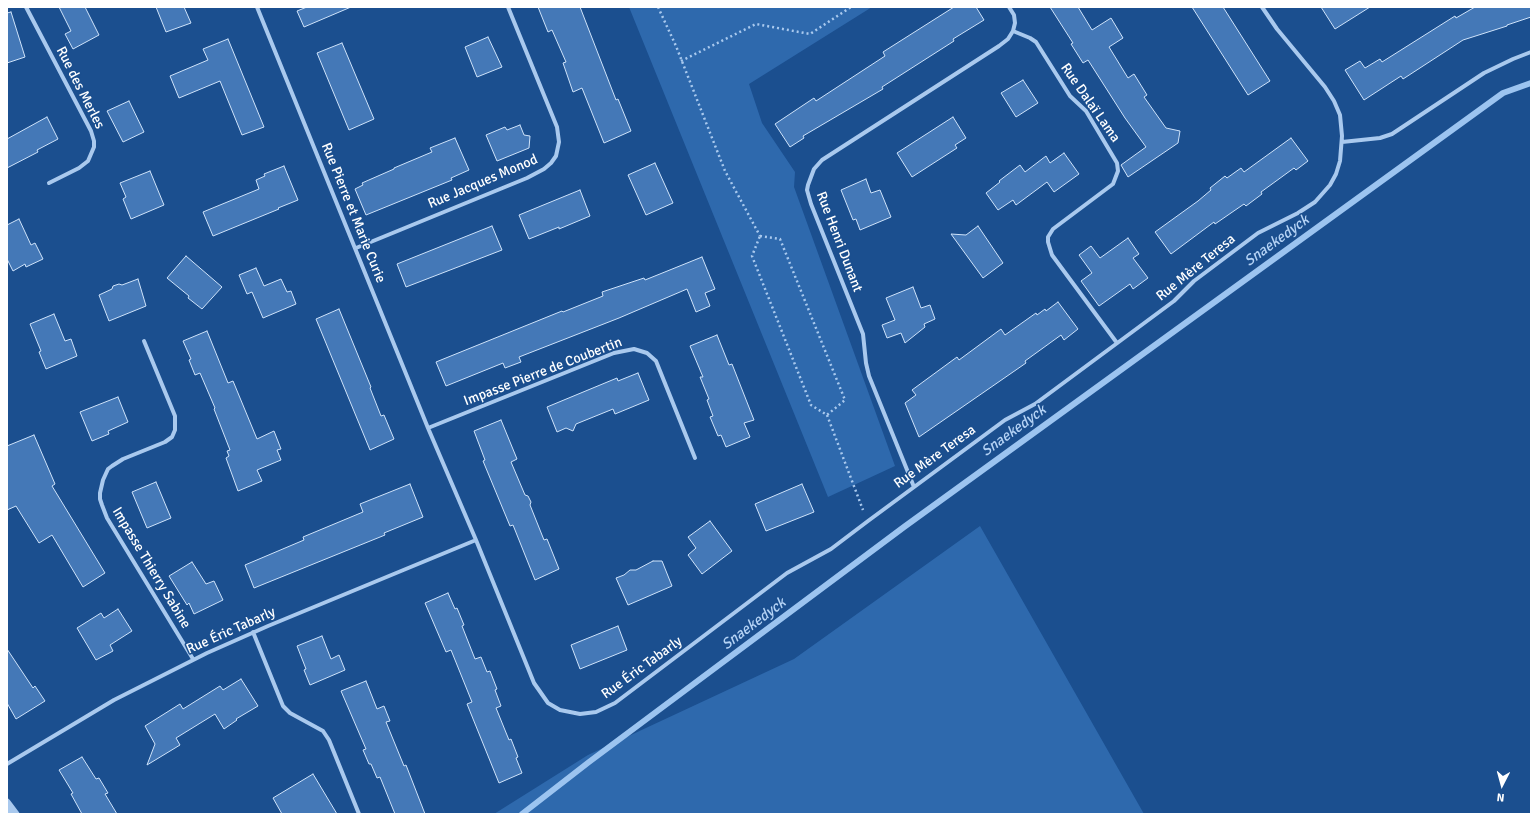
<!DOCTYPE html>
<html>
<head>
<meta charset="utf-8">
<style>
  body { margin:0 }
  #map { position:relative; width:1538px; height:821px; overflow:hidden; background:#1b4f8f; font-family:Signika,sans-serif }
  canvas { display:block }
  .frame { position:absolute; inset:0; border:8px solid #fff; pointer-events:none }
  .north { position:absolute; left:1482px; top:765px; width:40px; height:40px; -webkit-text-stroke:3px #1b4f8f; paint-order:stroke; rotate:186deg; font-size:11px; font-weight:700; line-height:16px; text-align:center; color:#fff }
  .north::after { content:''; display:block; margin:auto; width:14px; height:18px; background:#fff; clip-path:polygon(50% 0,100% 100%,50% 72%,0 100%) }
</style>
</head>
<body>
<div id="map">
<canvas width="1538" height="821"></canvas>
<div class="frame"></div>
<div class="north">N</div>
</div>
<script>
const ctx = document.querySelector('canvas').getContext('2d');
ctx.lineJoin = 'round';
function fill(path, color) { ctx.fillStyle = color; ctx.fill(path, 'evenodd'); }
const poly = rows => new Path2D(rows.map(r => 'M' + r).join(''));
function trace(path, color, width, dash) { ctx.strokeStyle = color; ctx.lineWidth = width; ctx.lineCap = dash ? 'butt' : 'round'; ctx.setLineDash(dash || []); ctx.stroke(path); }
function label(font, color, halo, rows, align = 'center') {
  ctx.font = font + ' Signika,sans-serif'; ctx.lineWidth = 3; ctx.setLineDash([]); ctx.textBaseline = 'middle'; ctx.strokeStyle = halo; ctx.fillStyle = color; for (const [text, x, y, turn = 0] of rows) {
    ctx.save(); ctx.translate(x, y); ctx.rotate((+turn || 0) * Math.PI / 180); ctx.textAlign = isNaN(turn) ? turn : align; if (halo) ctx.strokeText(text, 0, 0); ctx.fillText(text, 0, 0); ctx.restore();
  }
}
const green = poly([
  [629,7,872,7,749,84,762,123,795,172,794,187,895,466,828,497],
  [980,526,1144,814,494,814,588,755,794,659]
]);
const stream = poly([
  [522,814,589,762,904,527,1503,93,1531,83]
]);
const building = poly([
  [59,7,85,7,99,35,73,49,65,34,71,31,59,7],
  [156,7,184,7,191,23,166,32,156,7],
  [307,7,351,7,304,27,297,11,307,7],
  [538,7,580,7,616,100,618,99,631,131,604,143,582,88,573,92,563,63,566,62,552,30,548,32,538,7],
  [954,7,976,7,984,20,953,39,954,41,882,87,883,89,803,136,804,138,790,147,775,124,814,98,816,101,885,56,883,52,954,7],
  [1050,7,1078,7,1092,30,1111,18,1123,38,1109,47,1128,78,1134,74,1147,95,1144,97,1166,128,1180,131,1178,143,1128,177,1121,165,1146,147,1125,118,1088,60,1083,63,1071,44,1073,43,1050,7],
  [1192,7,1223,7,1270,81,1248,95,1192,7],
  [1321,7,1370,7,1335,29,1321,7],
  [1475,7,1531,7,1531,17,1507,25,1507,26,1463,40,1403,79,1401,76,1364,100,1345,70,1360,61,1365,68,1380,59,1382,62,1455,16,1456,18,1475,7],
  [11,12,25,57,7,63,7,13,11,12],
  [488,37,502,67,477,77,465,47,488,37],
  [228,39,264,127,242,135,220,81,179,98,170,76,208,60,203,49,228,39],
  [342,43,374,119,349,130,317,53,342,43],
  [1023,80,1038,103,1016,117,1001,93,1023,80],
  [129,101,144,132,123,142,107,111,129,101],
  [47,117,58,139,37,150,38,152,7,168,7,139,47,117],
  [953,117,966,138,955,145,957,148,912,177,897,153,953,117],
  [520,125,524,135,530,136,529,148,497,161,486,135,505,127,507,130,520,125],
  [455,138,469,170,451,178,452,180,366,215,355,189,363,185,362,183,394,169,394,168,432,152,430,148,455,138],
  [1291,138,1308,161,1296,170,1294,168,1261,192,1262,194,1246,206,1244,204,1215,224,1214,222,1171,254,1155,232,1198,201,1211,190,1210,188,1225,176,1227,178,1241,168,1244,172,1291,138],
  [1064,153,1079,174,1054,192,1047,182,1016,205,1013,200,998,210,986,193,1000,182,999,181,1020,165,1025,172,1046,156,1050,163,1064,153],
  [655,163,673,203,646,215,628,175,655,163],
  [284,166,298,200,278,208,279,209,213,236,203,212,259,189,256,180,265,176,264,174,284,166],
  [150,171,164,205,131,219,123,199,126,197,120,183,150,171],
  [866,179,871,193,880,190,891,217,860,230,856,219,853,220,841,190,866,179],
  [580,190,590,216,559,229,559,227,529,239,519,215,580,190],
  [19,219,31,245,35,243,43,259,26,267,25,264,13,271,7,259,7,225,19,219],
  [492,226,502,250,406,287,397,264,492,226],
  [978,226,1003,263,983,278,951,234,966,235,978,226],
  [1128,238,1139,254,1133,258,1148,278,1133,289,1130,284,1099,306,1081,281,1092,273,1079,255,1091,246,1100,258,1128,238],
  [186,256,222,287,202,309,188,298,189,296,167,278,186,256],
  [702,257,715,289,705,293,710,306,696,312,687,289,619,318,519,357,521,362,505,368,503,363,446,386,436,362,562,311,563,312,603,296,602,292,644,278,645,280,702,257],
  [256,268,264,286,281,279,287,292,291,291,296,304,263,318,252,292,247,294,239,275,256,268],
  [138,279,146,306,109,321,99,295,112,289,113,286,119,284,122,285,138,279],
  [913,287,921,308,930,305,935,319,924,324,925,327,905,343,901,333,887,338,882,325,895,320,886,298,913,287],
  [1058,302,1078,329,1064,340,1061,335,1025,361,1026,363,919,437,905,403,916,395,912,390,957,357,959,360,1001,329,1005,335,1036,313,1037,315,1045,309,1046,311,1058,302],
  [339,309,371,387,370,388,381,416,384,415,394,439,370,450,316,319,339,309],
  [54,314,65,341,71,339,77,356,46,369,39,352,41,351,30,324,54,314],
  [207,331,228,383,233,381,257,439,274,431,281,449,277,450,281,460,257,470,262,481,238,491,226,458,229,456,227,451,230,450,214,409,215,408,200,373,195,375,189,360,191,359,183,341,207,331],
  [717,335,729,365,732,364,754,420,744,423,750,437,726,447,721,435,718,436,710,417,713,416,707,400,709,399,700,377,703,377,690,346,717,335],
  [638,373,649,400,615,414,613,409,576,424,573,431,566,428,557,432,547,407,617,378,618,381,638,373],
  [118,397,128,422,108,431,109,434,92,441,80,412,118,397],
  [501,420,517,459,511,462,525,495,528,496,531,502,530,505,544,540,547,539,559,569,535,580,513,525,510,526,483,461,485,460,474,431,501,420],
  [34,435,55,484,52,486,105,573,83,587,52,535,39,543,16,506,7,510,7,446,34,435],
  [156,482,171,518,147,528,132,492,156,482],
  [410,484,423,517,384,533,385,535,254,588,245,565,304,540,303,537,363,512,360,504,410,484],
  [802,484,814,512,766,531,755,504,802,484],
  [710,521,732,551,702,574,688,555,696,548,688,537,710,521],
  [653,561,662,561,672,586,628,605,616,578,624,575,630,570,636,570,653,561],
  [192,562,206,584,214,581,223,600,194,614,189,603,187,605,169,576,192,562],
  [448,593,455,609,457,608,464,625,462,626,475,659,481,657,487,672,490,671,497,689,495,690,501,706,496,708,509,740,511,739,518,757,516,758,522,773,499,783,467,704,472,702,451,650,446,652,425,603,448,593],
  [118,609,132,631,110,645,113,651,96,660,77,628,101,613,104,618,118,609],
  [618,626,627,650,580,669,571,645,618,626],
  [322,636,331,659,339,655,345,670,310,685,304,670,306,669,297,646,322,636],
  [7,649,33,688,35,686,45,701,16,719,7,703,7,649],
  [241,679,258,706,236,719,237,720,224,729,215,714,176,738,180,745,147,765,155,744,145,726,180,704,183,709,220,686,223,690,241,679],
  [366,681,377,709,384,706,390,721,386,722,404,766,406,765,425,814,395,814,380,777,377,778,371,764,369,764,363,750,366,749,341,691,366,681],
  [82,757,96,779,99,778,108,793,105,794,117,814,82,814,71,794,73,793,59,770,82,757],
  [313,774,337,814,282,814,273,798,313,774]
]);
const path = poly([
  [658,7,676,46,725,171,760,236],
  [681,61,756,24,810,34,851,7],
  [760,236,780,239,845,400,827,415,811,405,752,256,760,236],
  [827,415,863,510]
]);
const minor = poly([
  [26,7,91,131,94,141,94,147,88,161,79,168,49,183],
  [257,7,428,428,476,540,534,683,548,703,560,710,580,714,596,712,615,703,787,573,831,549,868,521,1005,420,1035,404,1174,301,1194,281,1258,233,1298,213,1315,202,1330,185,1336,174,1340,161,1342,136,1340,115,1334,101,1325,87,1277,29,1262,7],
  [1013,31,1030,38,1036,42,1070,96,1086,111,1117,163,1118,171,1113,184,1053,229,1048,237,1048,242,1052,255,1117,343],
  [1342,142,1380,138,1392,134,1484,73,1513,59,1531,52],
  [356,248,527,178,544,169,551,163,556,156,559,142,557,127,508,7],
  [144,341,175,416,175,430,172,437,165,442,123,459,112,466,108,469,103,480,100,493,100,499,102,505,107,518,193,659],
  [428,428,614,353,634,349,647,353,656,361,695,458],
  [914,487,869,376,866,363,863,334,811,204,807,190,808,185,814,169,822,160,999,46,1008,39,1013,31,1015,23,1014,15,1009,7],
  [253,632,283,706,290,713,323,731,329,740,359,814],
  [7,764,114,700,207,653,268,626,476,540]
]);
const tertiary = poly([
  [7,802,16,814],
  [7,812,8,814]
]);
const streetNames = [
  ["Rue des Merles",80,88,63],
  ["Rue Dalaï Lama",1090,103,55],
  ["Rue Jacques Monod",483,182,-23],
  ["Rue Pierre et Marie Curie",353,213,68],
  ["Rue Henri Dunant",839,242,69],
  ["Rue Mère Teresa",1196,268,-39],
  ["Impasse Pierre de Coubertin",543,372,-21],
  ["Rue Mère Teresa",935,457,-36],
  ["Impasse Thierry Sabine",151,568,59],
  ["Rue Éric Tabarly",231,631,-24],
  ["Rue Éric Tabarly",642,668,-36]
];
const waterNames = [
  ["Snaekedyck",1277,241,-36],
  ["Snaekedyck",1014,431,-36],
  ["Snaekedyck",754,624,-37]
];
fill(green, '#2e69ad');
trace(stream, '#9cc4f0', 6);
fill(building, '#4478b7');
trace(building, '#cfe3fa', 1);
trace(path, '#a9c9ee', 2.5, [2, 3]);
trace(minor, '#a9c9ee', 4);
trace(tertiary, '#a9c9ee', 7);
label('14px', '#fff', '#1b4f8f', streetNames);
label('italic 15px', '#b5d3f5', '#1b4f8f', waterNames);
</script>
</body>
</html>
